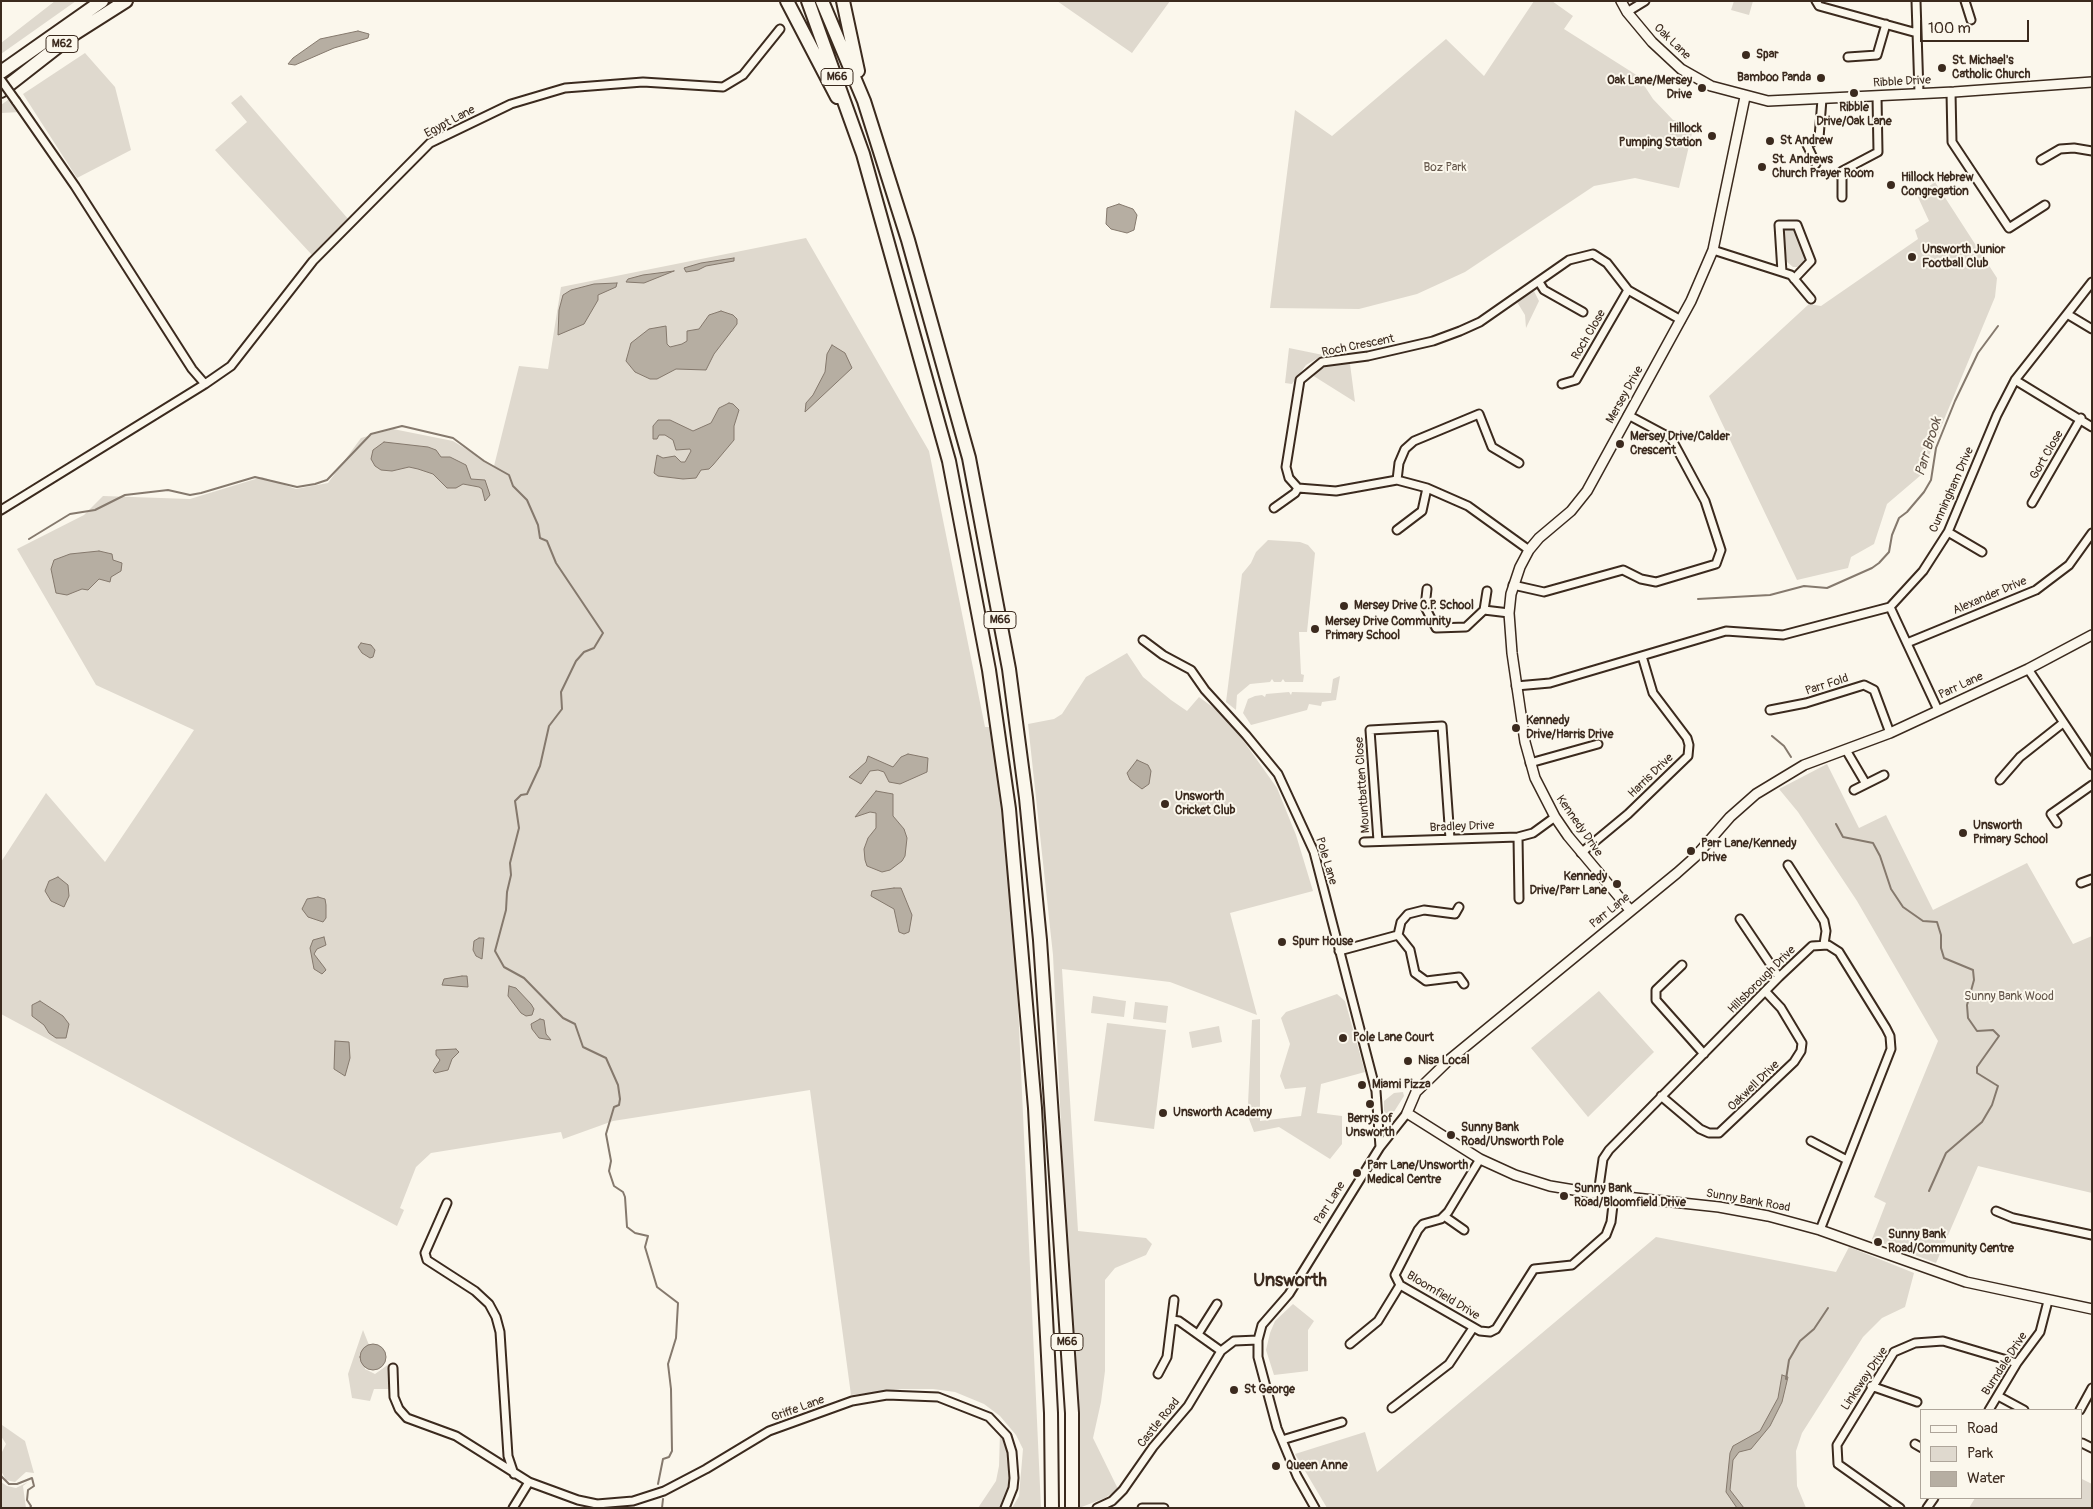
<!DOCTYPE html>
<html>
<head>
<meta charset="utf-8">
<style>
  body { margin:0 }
  #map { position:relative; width:2093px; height:1509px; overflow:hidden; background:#fbf7ec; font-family:Pangolin,sans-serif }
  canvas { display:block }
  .frame { position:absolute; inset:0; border:2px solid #3b2a1e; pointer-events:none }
  .legend { position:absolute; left:1920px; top:1409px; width:162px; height:90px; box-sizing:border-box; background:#fbf7ec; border:1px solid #aea59a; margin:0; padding:6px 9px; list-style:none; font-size:15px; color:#3b2a1e }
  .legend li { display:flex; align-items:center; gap:10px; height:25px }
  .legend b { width:25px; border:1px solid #aea59a }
  .scale { position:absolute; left:1920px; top:20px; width:109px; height:22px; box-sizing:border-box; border:2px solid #3b2a1e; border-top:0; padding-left:6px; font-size:15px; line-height:18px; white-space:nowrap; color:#3b2a1e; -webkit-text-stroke:4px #fbf7ec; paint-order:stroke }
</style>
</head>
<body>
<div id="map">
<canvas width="2093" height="1509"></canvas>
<div class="frame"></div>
<ul class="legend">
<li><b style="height:6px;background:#fbf7ec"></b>Road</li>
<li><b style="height:14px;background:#dfd9ce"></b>Park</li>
<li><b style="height:14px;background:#b6aea2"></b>Water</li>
</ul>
<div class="scale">100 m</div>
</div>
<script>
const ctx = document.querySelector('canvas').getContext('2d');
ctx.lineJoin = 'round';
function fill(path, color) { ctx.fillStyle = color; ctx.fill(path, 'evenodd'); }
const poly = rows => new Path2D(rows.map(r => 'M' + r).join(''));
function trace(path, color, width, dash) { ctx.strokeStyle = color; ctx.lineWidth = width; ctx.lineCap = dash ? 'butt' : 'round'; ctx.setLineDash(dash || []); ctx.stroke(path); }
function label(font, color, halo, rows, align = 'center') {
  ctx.font = font + ' Pangolin,sans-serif'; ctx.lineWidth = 4; ctx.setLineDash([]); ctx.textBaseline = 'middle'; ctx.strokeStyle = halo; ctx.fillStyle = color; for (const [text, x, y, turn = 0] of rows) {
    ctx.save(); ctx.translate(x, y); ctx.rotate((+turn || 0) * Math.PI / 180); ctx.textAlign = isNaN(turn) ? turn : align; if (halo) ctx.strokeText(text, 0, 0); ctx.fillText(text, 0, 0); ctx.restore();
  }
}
const green = poly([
  [55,1,76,1,1,54,1,43],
  [1057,1,1170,1,1132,53],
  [1534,1,1552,1,1573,16,1564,29,1638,76,1653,99,1673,120,1694,125,1679,188,1635,178,1594,186,1465,272,1417,294,1359,309,1270,308,1295,110,1332,136,1446,39,1484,76],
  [1734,1,1753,1,1749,15,1731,10],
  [85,53,115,87,131,150,77,178,23,94],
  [241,95,349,220,312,255,215,150,247,122,231,103],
  [12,97,21,112,1,113,1,105],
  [1935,182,1997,278,1995,297,1921,475,1887,504,1874,544,1851,557,1848,568,1797,580,1709,396,1809,304,1821,306,1918,239,1915,230,1929,221,1917,195],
  [1786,228,1795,228,1808,258,1798,267,1793,267,1787,262,1783,233],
  [806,238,929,451,985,727,992,727,1010,893,1018,1005,1041,1508,1012,1508,1019,1496,1023,1449,1016,1435,1000,1416,984,1404,955,1392,933,1389,902,1389,851,1395,810,1090,613,1121,563,1139,561,1132,431,1153,416,1167,400,1208,404,1210,397,1226,1,1014,1,862,46,793,105,862,194,730,96,685,17,549,84,515,103,496,190,499,262,477,296,489,328,483,361,438,393,429,453,441,494,466,519,366,548,369,561,287],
  [1534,291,1539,301,1526,328,1525,315,1517,302],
  [1289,348,1323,355,1306,365,1292,384,1285,383],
  [1349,363,1350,364,1355,402,1312,375,1323,367],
  [1268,540,1300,542,1308,545,1315,553,1307,632,1299,632,1301,674,1304,675,1303,682,1285,682,1283,679,1281,682,1274,682,1272,679,1270,682,1250,684,1237,695,1236,710,1226,702,1242,574,1251,563,1256,552],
  [1127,653,1143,677,1171,700,1187,711,1199,697,1214,708,1240,736,1277,788,1296,835,1313,891,1230,913,1257,1015,1170,982,1062,969,1078,1231,1146,1238,1152,1244,1146,1255,1115,1268,1105,1280,1105,1371,1101,1402,1093,1438,1118,1489,1105,1498,1079,1508,1053,955,1028,724,1054,719,1062,714,1086,677],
  [1340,676,1336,700,1322,702,1321,706,1309,704,1307,710,1251,725,1243,713,1248,699,1255,696,1262,695,1265,697,1266,694,1289,692,1291,695,1292,692,1331,693,1333,679],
  [1827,764,1859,828,1886,815,1933,910,2027,863,2073,944,2092,936,2092,1193,1978,1166,1936,1263,1872,1239,1886,1203,1874,1197,1938,1041,1857,901,1798,812,1779,789],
  [1599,991,1654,1052,1588,1117,1531,1048],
  [1337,994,1345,1001,1365,1072,1321,1084,1317,1113,1342,1116,1342,1144,1330,1159,1279,1127,1254,1132,1249,1119,1248,1104,1252,1020,1260,1019,1260,1121,1301,1116,1306,1087,1285,1089,1280,1076,1290,1044,1281,1018,1286,1012],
  [1093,996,1126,1001,1124,1017,1091,1013],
  [1135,1002,1168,1006,1166,1023,1133,1019],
  [1107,1023,1166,1030,1154,1129,1094,1121],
  [1219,1026,1222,1042,1192,1048,1189,1032],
  [1403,1092,1404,1096,1390,1118,1384,1111,1384,1101,1394,1093],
  [1656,1237,1836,1272,1849,1247,1914,1273,1905,1307,1882,1318,1863,1337,1802,1433,1796,1451,1797,1486,1806,1508,1327,1508,1295,1454,1365,1432,1377,1472],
  [1293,1304,1314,1321,1308,1330,1308,1371,1274,1375,1266,1350,1270,1333,1275,1321],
  [363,1330,369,1345,363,1349,365,1369,375,1374,389,1364,390,1389,374,1389,370,1401,352,1398,348,1374],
  [1,1409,2,1425,25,1441,34,1473,26,1472,15,1482,6,1480,1,1471,1,1454,6,1444,1,1436],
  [1000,1432,1006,1441,1011,1460,1011,1487,1002,1508,978,1508,996,1481,999,1466],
  [2082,1479,2092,1484,2092,1508,1969,1508,1975,1498,2082,1498],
  [1,1482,7,1486,16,1488,28,1482,23,1486,26,1508,1,1508]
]);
const water = poly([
  [358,31,369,34,368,38,334,48,295,65,288,64,293,58,320,39,358,31],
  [1119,204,1133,209,1137,215,1134,230,1127,233,1111,229,1106,224,1107,208,1119,204],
  [734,258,734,261,706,266,698,270,686,272,684,268,701,263,734,258],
  [674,271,644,283,626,282,628,279,643,275,674,271],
  [617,283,616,287,598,295,598,300,584,324,558,335,559,310,563,295,571,290,594,284,617,283],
  [721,311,733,315,737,319,737,324,714,354,706,370,676,369,657,379,650,379,635,372,626,361,631,343,649,329,666,326,667,344,670,347,682,344,687,341,687,331,699,329,709,315,721,311],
  [832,345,845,353,852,368,805,412,806,403,813,395,825,372,827,354,832,345],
  [729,403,733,404,739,410,734,426,734,440,713,465,709,469,701,470,696,478,683,479,658,476,654,473,657,455,663,458,675,456,681,462,685,462,691,451,690,449,676,450,673,440,665,435,659,435,657,439,653,439,653,426,658,420,670,420,693,431,711,423,719,408,729,403],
  [384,442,428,447,436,450,441,457,450,457,466,465,471,479,485,480,490,495,485,501,482,489,479,487,463,484,456,488,447,488,433,474,418,469,409,467,392,471,381,470,375,466,371,459,373,450,384,442],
  [99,551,112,554,113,560,122,563,121,571,111,577,110,582,99,579,88,590,82,589,67,595,56,593,51,569,54,560,70,554,99,551],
  [361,643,371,645,375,650,373,657,370,658,362,653,358,647,361,643],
  [908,754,928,758,927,772,900,784,889,782,884,772,878,770,870,771,861,784,849,777,866,762,868,756,893,767,901,757,908,754],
  [1137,760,1148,765,1151,771,1149,784,1142,789,1130,780,1127,773,1137,760],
  [876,791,893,794,893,816,904,829,907,838,905,856,902,861,890,870,882,872,867,866,865,860,864,849,868,838,876,828,876,813,870,812,855,817,876,791],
  [58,877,68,885,69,896,64,907,51,901,45,891,49,881,58,877],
  [894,888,901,888,912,915,909,932,904,934,899,932,894,909,871,896,872,891,894,888],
  [318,897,325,899,326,905,326,918,323,922,308,917,302,909,307,899,318,897],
  [324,937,326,945,317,949,314,954,324,967,326,970,322,974,314,969,310,948,313,940,324,937],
  [479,938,484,938,482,959,476,956,473,950,474,941,479,938],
  [462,976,467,976,468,987,442,985,444,979,462,976],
  [509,986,516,988,531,1004,534,1009,532,1015,526,1016,521,1013,508,996,509,986],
  [40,1001,63,1016,69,1024,66,1038,56,1038,49,1033,44,1025,32,1016,32,1005,40,1001],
  [540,1019,544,1020,546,1034,551,1040,539,1038,532,1029,531,1024,540,1019],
  [335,1041,349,1042,350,1058,345,1076,334,1069,335,1041],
  [456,1049,459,1052,452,1059,448,1070,435,1073,433,1071,440,1060,436,1055,436,1050,456,1049],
  '360 1357a13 13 0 1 1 26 0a13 13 0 1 1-26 0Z',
  [1782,1375,1788,1377,1782,1402,1770,1426,1751,1449,1739,1452,1733,1460,1730,1490,1744,1508,1737,1508,1726,1492,1730,1453,1733,1446,1760,1431,1778,1398,1782,1375]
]);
const stream = poly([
  [29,539,70,514,95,510,125,495,168,490,190,495,201,493,255,477,297,487,315,484,327,480,371,434,402,426,453,438,484,461,509,475,513,486,527,500,538,525,540,538,547,541,556,563,603,633,594,648,584,652,576,661,561,692,562,709,549,726,540,766,527,794,521,795,515,801,519,828,510,863,511,875,507,892,506,910,495,951,504,967,524,978,563,1018,575,1024,583,1047,606,1058,618,1085,620,1099,619,1105,614,1107,606,1134,611,1161,609,1171,614,1186,623,1192,625,1197,627,1227,635,1233,648,1236,645,1247,657,1287,678,1303,676,1338,668,1364,671,1389,672,1451,669,1457,663,1459,658,1484],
  [1698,599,1770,595,1804,586,1827,588,1872,568,1879,563,1889,552,1892,535,1899,518,1907,512,1924,492,1931,480,1936,448,1955,401,1978,353,1998,326],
  [1772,736,1784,746,1791,757],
  [1836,824,1843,837,1873,843,1880,856,1891,889,1903,907,1923,921,1937,922,1941,935,1941,948,1944,958,1973,970,1974,980,1967,1005,1968,1018,1977,1031,1993,1030,1999,1036,1977,1067,1977,1073,1998,1086,1992,1105,1982,1122,1946,1153,1929,1191],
  [1786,1379,1789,1360,1800,1341,1814,1329,1828,1308],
  [1,1440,1,1449],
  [1,1476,9,1484,17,1484,32,1478,34,1486,28,1490,27,1500,31,1506,30,1508],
  [662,1508,663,1499]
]);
const minor = poly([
  [1816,1,1819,6,1917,33],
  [1916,1,1919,93],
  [1965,1,1971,20],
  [1627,12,1645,1],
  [1848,57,1877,55,1886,24],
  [1951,92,1952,142,2009,228,2045,205],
  [16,101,75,186,192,369,205,384],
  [2041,160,2060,149,2074,148,2092,151],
  [1816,164,1807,145,1819,138,1822,99],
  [1842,197,1842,171,1878,152,1877,96],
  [1713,250,1791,275,1811,299],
  [1782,272,1779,225,1797,225,1811,261,1794,279],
  [1539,282,1544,290,1583,312],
  [2092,282,2067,314,2092,329],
  [2015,380,2092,427],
  [1562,384,1576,380,1628,290],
  [1397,480,1399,463,1405,449,1414,441,1479,414,1492,447,1519,463],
  [2032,503,2081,418],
  [1274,508,1295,493,1298,488],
  [1,510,205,384,231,366,313,261,430,143,511,104,565,88,643,82,723,87,743,75,780,29],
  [1397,530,1422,511,1427,488],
  [1948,532,1982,552],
  [1529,550,1468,506,1427,488,1397,480,1336,491,1298,488,1289,478,1286,467,1300,380,1322,362,1368,356,1433,341,1460,331,1480,322,1569,260,1593,254,1607,263,1628,290,1681,320],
  [1513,585,1544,592,1623,570,1641,579,1656,582,1716,564,1721,550,1705,501,1671,438,1628,415],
  [1427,589,1425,607,1436,628,1466,627,1484,610,1509,613],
  [1890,607,1938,710],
  [1484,610,1487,591],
  [1143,640,1163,655,1191,670,1205,690,1246,735,1278,774,1314,852,1376,1091,1380,1147],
  [1907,643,2036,590,2069,565,2092,533],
  [2028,669,2092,765],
  [1516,686,1550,683,1726,631,1783,635,1890,607,1923,571,1948,532,1997,415,2015,380,2067,314],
  [1770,710,1806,703,1864,685,1874,690,1890,733],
  [1846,750,1866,784],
  [1530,763,1598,744],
  [2000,780,2020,757,2063,723],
  [1854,790,1884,775],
  [2057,823,2051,814,2092,785],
  [1518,837,1519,899],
  [1378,841,1370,730,1442,726,1450,839],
  [1364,842,1518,837,1533,833,1555,817],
  [1581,853,1628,814,1688,756,1689,745,1687,738,1653,693,1642,656],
  [1788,865,1824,921,1826,931,1824,944],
  [2081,883,2092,879],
  [1740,919,1779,977],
  [1398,935,1410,950,1415,973,1426,981,1459,977,1464,984],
  [1339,951,1398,935,1401,922,1408,914,1424,910,1455,914,1459,907],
  [1682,965,1656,990,1656,1000,1704,1054],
  [1661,1096,1700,1129,1709,1133,1719,1133,1794,1062,1801,1051,1802,1043,1781,1008,1766,992],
  [1811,1141,1847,1160],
  [1480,1159,1448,1212,1441,1219,1423,1224,1418,1230,1395,1275,1400,1285,1480,1331,1490,1332,1496,1329,1534,1269,1572,1265,1606,1235,1611,1222,1614,1196],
  [1598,1194,1603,1159,1609,1150,1779,977,1812,946,1828,945,1839,952,1886,1028,1890,1036,1891,1049,1820,1230],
  [447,1203,425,1253,427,1260,475,1291,489,1304,496,1317,500,1332,508,1456,514,1474],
  [1996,1211,2013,1218,2092,1235],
  [1444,1216,1464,1230],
  [1172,1320,1179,1321,1221,1351],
  [1198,1334,1217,1304],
  [1350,1344,1378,1321,1400,1285],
  [393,1368,394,1397,399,1409,407,1418,456,1436,529,1482,578,1500,597,1504,633,1501,664,1491,706,1469,769,1431,852,1401,887,1395,938,1397,989,1417,1007,1436,1012,1452,1014,1478,1013,1488,1005,1508],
  [1158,1374,1167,1357,1174,1300],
  [1871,1386,1917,1402],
  [1998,1396,2024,1410],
  [1392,1408,1449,1364,1473,1328],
  [1989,1410,2017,1363,2040,1332,2048,1301],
  [2080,1410,2092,1388],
  [1282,1440,1342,1422],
  [2082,1443,2092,1448],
  [1915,1444,1922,1448],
  [513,1508,529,1482],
  [1097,1508,1112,1501,1123,1490,1153,1447,1188,1406,1221,1351,1234,1341,1258,1340],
  [1142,1508,1164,1508],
  [1315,1508,1297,1476,1277,1428,1258,1357,1258,1340,1262,1325,1289,1294,1380,1147,1407,1113],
  [1900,1508,1838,1464,1837,1445,1894,1352,1915,1343,1943,1341,2017,1363],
  [1927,1508,1934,1498]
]);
const tertiary = poly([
  [1621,1,1627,12,1652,42,1681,69,1711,86,1768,101,1954,92,2092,82],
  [2092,635,2028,669,1890,733,1804,765,1756,794,1730,817,1695,857,1677,873,1449,1060,1416,1092,1407,1113,1480,1159,1515,1175,1550,1186,1598,1194,1719,1207,1768,1216,1820,1230,1966,1282,2092,1309],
  [1630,910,1568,836,1555,817,1535,778,1525,742,1512,653,1509,613,1511,594,1520,567,1529,550,1539,538,1571,511,1587,491,1691,301,1713,250,1745,97]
]);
const motorway = poly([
  [787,1,837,97],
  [808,1,863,154,949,461,989,670,1009,809,1035,1108,1051,1413,1052,1508],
  [822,1,864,101,908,240,969,458,1009,669,1026,798,1040,940,1072,1413,1072,1508],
  [843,1,858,71],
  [1,72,102,1],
  [1,91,74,34,126,1]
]);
const minorBridge = poly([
  [1,80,16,101]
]);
const markers = [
  [1746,55,5,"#3b2a1e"],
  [1942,68,5,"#3b2a1e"],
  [1821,78,5,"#3b2a1e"],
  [1702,88,5,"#3b2a1e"],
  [1854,93,5,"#3b2a1e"],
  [1712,136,5,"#3b2a1e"],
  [1770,141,5,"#3b2a1e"],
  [1762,167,5,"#3b2a1e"],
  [1891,185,5,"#3b2a1e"],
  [1912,257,5,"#3b2a1e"],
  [1620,444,5,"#3b2a1e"],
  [1344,606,5,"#3b2a1e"],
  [1315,629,5,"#3b2a1e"],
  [1516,728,5,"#3b2a1e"],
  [1165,804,5,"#3b2a1e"],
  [1963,833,5,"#3b2a1e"],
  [1691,851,5,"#3b2a1e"],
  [1617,884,5,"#3b2a1e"],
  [1282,942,5,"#3b2a1e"],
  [1343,1038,5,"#3b2a1e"],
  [1408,1061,5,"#3b2a1e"],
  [1362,1085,5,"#3b2a1e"],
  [1370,1104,5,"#3b2a1e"],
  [1163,1113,5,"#3b2a1e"],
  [1451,1135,5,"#3b2a1e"],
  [1357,1173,5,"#3b2a1e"],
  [1564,1196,5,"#3b2a1e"],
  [1878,1242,5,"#3b2a1e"],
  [1234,1390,5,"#3b2a1e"],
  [1276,1466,5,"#3b2a1e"]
];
const shields = [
  [62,44,32],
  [837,77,32],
  [1000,620,32],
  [1067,1342,32]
];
const shieldNames = [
  ["M62",62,44],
  ["M66",837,77],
  ["M66",1000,620],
  ["M66",1067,1342]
];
const streetNames = [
  ["Oak Lane",1672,42,44],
  ["Ribble Drive",1902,82,-3],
  ["Egypt Lane",450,122,-28],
  ["Roch Close",1589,335,-60],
  ["Roch Crescent",1358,346,-11],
  ["Mersey Drive",1625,395,-61],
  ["Gort Close",2047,455,-60],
  ["Cunningham Drive",1952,490,-66],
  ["Alexander Drive",1990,596,-23],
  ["Parr Fold",1827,685,-18],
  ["Parr Lane",1961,686,-25],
  ["Harris Drive",1651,776,-44],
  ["Mountbatten Close",1363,785,-94],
  ["Kennedy Drive",1579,826,55],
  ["Bradley Drive",1462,827,-2],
  ["Pole Lane",1326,861,73],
  ["Parr Lane",1610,911,-39],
  ["Hillsborough Drive",1762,980,-45],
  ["Oakwell Drive",1754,1086,-44],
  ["Sunny Bank Road",1748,1201,10],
  ["Parr Lane",1330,1203,-58],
  ["Bloomfield Drive",1443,1296,31],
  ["Burndale Drive",2005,1364,-57],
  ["Linksway Drive",1865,1379,-56],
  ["Griffe Lane",798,1409,-20],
  ["Castle Road",1159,1423,-51]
];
const poiNames = [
  ["Spar",1756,55],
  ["St. Michael's",1952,61],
  ["Catholic Church",1952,75],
  ["Bamboo Panda",1811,78,"right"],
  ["Oak Lane/Mersey",1692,81,"right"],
  ["Drive",1692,95,"right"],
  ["Ribble",1854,108,"center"],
  ["Drive/Oak Lane",1854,122,"center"],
  ["Hillock",1702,129,"right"],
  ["Pumping Station",1702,143,"right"],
  ["St Andrew",1780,141],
  ["St. Andrews",1772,160],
  ["Church Prayer Room",1772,174],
  ["Hillock Hebrew",1901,178],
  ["Congregation",1901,192],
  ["Unsworth Junior",1922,250],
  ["Football Club",1922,264],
  ["Mersey Drive/Calder",1630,437],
  ["Crescent",1630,451],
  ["Mersey Drive C.P. School",1354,606],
  ["Mersey Drive Community",1325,622],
  ["Primary School",1325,636],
  ["Kennedy",1526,721],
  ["Drive/Harris Drive",1526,735],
  ["Unsworth",1175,797],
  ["Cricket Club",1175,811],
  ["Unsworth",1973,826],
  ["Primary School",1973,840],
  ["Parr Lane/Kennedy",1701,844],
  ["Drive",1701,858],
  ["Kennedy",1607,877,"right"],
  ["Drive/Parr Lane",1607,891,"right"],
  ["Spurr House",1292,942],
  ["Pole Lane Court",1353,1038],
  ["Nisa Local",1418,1061],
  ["Miami Pizza",1372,1085],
  ["Unsworth Academy",1173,1113],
  ["Berrys of",1370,1119,"center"],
  ["Unsworth",1370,1133,"center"],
  ["Sunny Bank",1461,1128],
  ["Road/Unsworth Pole",1461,1142],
  ["Parr Lane/Unsworth",1367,1166],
  ["Medical Centre",1367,1180],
  ["Sunny Bank",1574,1189],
  ["Road/Bloomfield Drive",1574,1203],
  ["Sunny Bank",1888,1235],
  ["Road/Community Centre",1888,1249],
  ["St George",1244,1390],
  ["Queen Anne",1286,1466]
];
const parkNames = [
  ["Boz Park",1445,168],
  ["Sunny Bank Wood",2009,997]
];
const waterNames = [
  ["Parr Brook",1929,447,-73]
];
const districtNames = [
  ["Unsworth",1290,1281]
];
fill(green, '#dfd9ce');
fill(water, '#b6aea2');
trace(water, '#85796d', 1);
trace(stream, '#85796d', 2);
trace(minor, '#3b2a1e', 11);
trace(tertiary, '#3b2a1e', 12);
trace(motorway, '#3b2a1e', 16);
trace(minor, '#fbf7ec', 7);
trace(tertiary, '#fbf7ec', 9);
trace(motorway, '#fbf7ec', 12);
trace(minorBridge, '#3b2a1e', 11, []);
trace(minorBridge, '#fbf7ec', 7);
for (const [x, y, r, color] of markers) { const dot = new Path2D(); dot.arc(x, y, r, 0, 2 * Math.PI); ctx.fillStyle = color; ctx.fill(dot); trace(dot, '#fbf7ec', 2); }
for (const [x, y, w] of shields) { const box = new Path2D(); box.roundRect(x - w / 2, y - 8.5, w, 17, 4); ctx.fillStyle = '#fbf7ec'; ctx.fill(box); trace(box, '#3b2a1e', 1); }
label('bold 11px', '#3b2a1e', null, shieldNames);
label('12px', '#3b2a1e', '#fbf7ec', streetNames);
label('bold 12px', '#3b2a1e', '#fbf7ec', poiNames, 'left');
label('12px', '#64564a', '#fbf7ec', parkNames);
label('italic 14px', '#605246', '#fbf7ec', waterNames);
label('bold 18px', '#3b2a1e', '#fbf7ec', districtNames);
</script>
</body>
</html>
